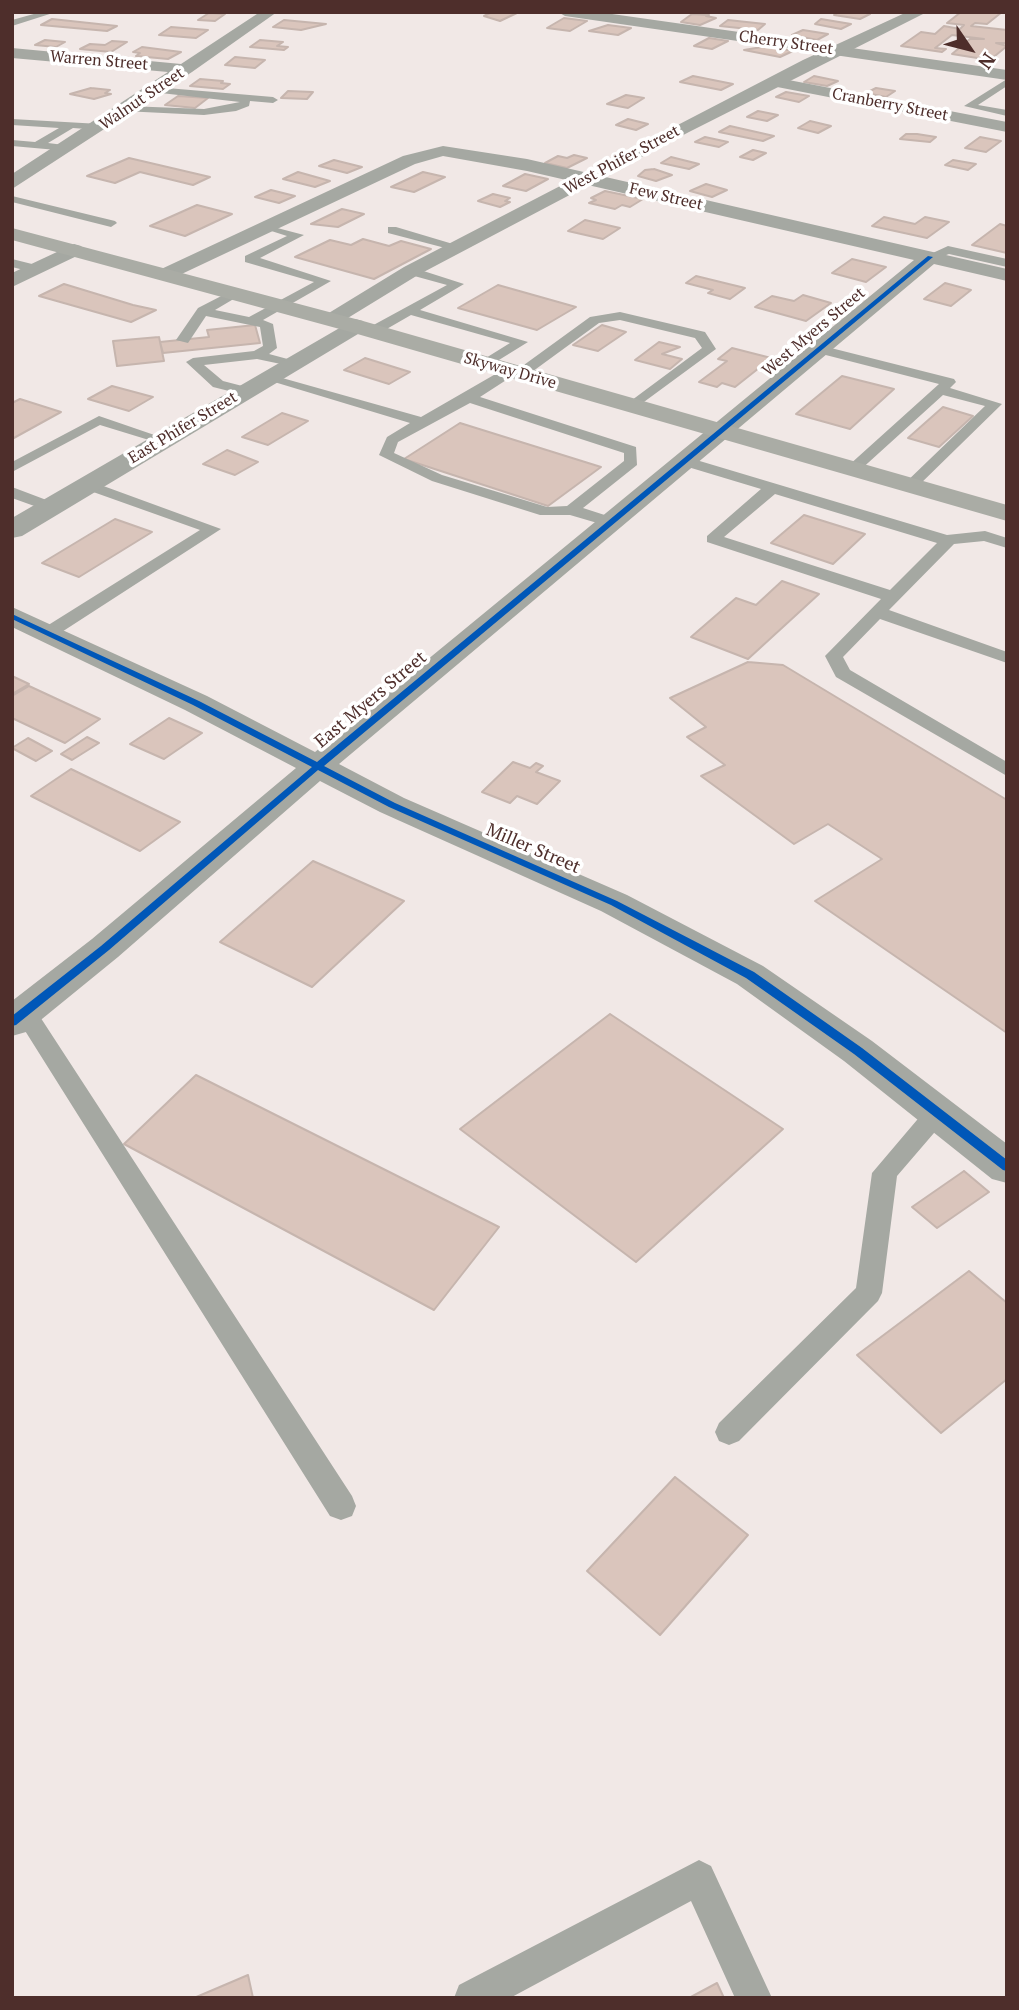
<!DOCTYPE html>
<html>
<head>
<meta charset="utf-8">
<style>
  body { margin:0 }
  #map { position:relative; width:1019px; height:2010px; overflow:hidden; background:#f1e8e6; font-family:"PT Serif",serif }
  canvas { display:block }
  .frame { position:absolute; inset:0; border:14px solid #4e2e2b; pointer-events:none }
  .north { position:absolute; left:935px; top:14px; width:70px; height:70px; -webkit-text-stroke:5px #fff; paint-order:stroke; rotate:125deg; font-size:19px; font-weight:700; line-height:28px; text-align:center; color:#4e2e2b }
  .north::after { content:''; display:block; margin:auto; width:24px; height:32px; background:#4e2e2b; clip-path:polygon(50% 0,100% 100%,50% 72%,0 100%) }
</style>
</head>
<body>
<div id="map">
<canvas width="1019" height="2010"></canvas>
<div class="frame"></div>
<div class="north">N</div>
</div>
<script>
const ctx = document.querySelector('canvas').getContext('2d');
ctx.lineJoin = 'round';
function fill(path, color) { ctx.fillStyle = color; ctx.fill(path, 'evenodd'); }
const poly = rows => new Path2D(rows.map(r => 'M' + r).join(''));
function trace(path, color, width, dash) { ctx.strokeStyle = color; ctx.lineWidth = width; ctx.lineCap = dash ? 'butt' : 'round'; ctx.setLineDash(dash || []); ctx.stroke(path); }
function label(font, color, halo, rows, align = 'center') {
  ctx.font = font + ' "PT Serif",serif'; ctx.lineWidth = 7; ctx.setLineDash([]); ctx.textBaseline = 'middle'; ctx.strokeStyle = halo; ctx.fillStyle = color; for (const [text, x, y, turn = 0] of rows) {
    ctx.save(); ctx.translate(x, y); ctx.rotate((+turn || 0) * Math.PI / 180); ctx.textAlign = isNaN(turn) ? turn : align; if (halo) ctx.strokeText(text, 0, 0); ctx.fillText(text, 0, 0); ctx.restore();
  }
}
const building = poly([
  [492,12,519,12,500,21,484,16,492,12],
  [839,12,862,12,870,14,860,19,834,15,839,12],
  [961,12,1002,12,987,24,975,23,971,26,1007,30,1007,43,996,43,1007,46,990,60,952,54,970,39,984,39,952,35,935,48,946,49,942,52,901,46,921,32,935,34,944,26,960,29,964,25,947,23,961,12],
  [209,13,225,14,215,21,198,20,209,13],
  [692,14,709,15,706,16,716,18,700,25,681,22,692,14],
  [564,18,587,21,570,31,547,28,564,18],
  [52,19,117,26,107,31,41,25,52,19],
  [821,19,851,24,841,29,815,24,821,19],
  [284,20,326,24,301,30,273,27,284,20],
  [728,20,765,24,758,30,720,26,728,20],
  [608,25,631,28,618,35,589,31,608,25],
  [171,27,208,30,196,38,159,35,171,27],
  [803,30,828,34,817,40,792,35,803,30],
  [709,38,728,41,712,49,694,46,709,38],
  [45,40,65,42,56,47,35,45,45,40],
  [260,40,283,42,277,46,288,47,284,50,250,47,260,40],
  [112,41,127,42,111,52,80,49,90,44,105,45,112,41],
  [768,46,793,51,780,57,744,50,768,46],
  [142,47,181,52,168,59,136,56,140,53,133,52,142,47],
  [235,57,265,60,255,68,225,65,235,57],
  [693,76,733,84,721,90,680,82,693,76],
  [814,76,838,81,827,86,804,82,814,76],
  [200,79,223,81,221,83,230,84,223,89,190,86,200,79],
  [91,88,110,90,105,93,111,94,94,99,70,94,91,88],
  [876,88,895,91,886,97,866,93,876,88],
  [288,91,313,92,307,99,281,98,288,91],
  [786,92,809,96,799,102,776,97,786,92],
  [626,95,644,98,628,108,607,104,626,95],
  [178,96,208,98,195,108,165,105,178,96],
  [758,111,778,115,767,121,747,117,758,111],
  [628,119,648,124,636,130,616,125,628,119],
  [810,121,831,126,818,133,798,128,810,121],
  [730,126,774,136,763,141,719,132,730,126],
  [906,134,917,134,936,137,930,142,900,139,906,134],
  [705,137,728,142,719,147,695,142,705,137],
  [980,137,1001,141,986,152,965,148,980,137],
  [753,150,766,153,753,160,740,157,753,150],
  [574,155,587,158,567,168,545,163,558,156,567,158,574,155],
  [671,157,699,164,689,169,661,163,671,157],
  [129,158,210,177,193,185,140,172,115,183,87,176,129,158],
  [334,160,362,167,347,173,319,166,334,160],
  [953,160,976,164,968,170,945,165,953,160],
  [654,169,672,175,656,181,638,176,645,170,654,169],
  [298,172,330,181,315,187,283,179,298,172],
  [423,172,445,177,414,192,391,187,423,172],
  [525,174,548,179,526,191,503,186,525,174],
  [706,184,727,190,712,197,690,191,706,184],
  [271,190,295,196,279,203,255,197,271,190],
  [605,191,643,199,630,207,622,205,615,209,589,203,596,200,591,198,605,191],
  [493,194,510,198,505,201,510,202,500,207,478,201,493,194],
  [197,205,232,214,185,236,150,226,197,205],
  [342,209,364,214,338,227,311,224,342,209],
  [884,217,915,224,925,217,949,222,927,238,872,226,884,217],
  [585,220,620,228,603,239,568,231,585,220],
  [1000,224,1007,226,1007,253,972,245,1000,224],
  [363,239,389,246,401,241,431,249,374,279,295,257,330,240,351,245,363,239],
  [852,259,886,267,866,282,832,273,852,259],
  [696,276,745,288,730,299,708,293,713,290,686,283,696,276],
  [945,283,971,290,951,306,924,299,945,283],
  [64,284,133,305,156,310,131,322,39,296,64,284],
  [498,285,576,307,537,330,458,308,498,285],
  [803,295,831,303,806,321,755,307,772,296,794,301,803,295],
  [255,325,260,343,163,353,160,342,209,337,207,330,255,325],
  [602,325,626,332,598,351,573,345,602,325],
  [159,337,164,361,117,366,113,341,159,337],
  [659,342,680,347,662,354,682,359,670,369,635,360,659,342],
  [732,348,779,360,766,370,759,368,735,387,722,383,717,387,699,382,727,361,718,359,732,348],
  [365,358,410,372,389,384,344,370,365,358],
  [842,376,894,389,850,429,796,414,842,376],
  [112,386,153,397,129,411,88,399,112,386],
  [20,399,61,412,12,439,12,403,20,399],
  [943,407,973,416,939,447,908,438,943,407],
  [282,413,308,421,268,445,242,437,282,413],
  [460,423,601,467,548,506,404,459,460,423],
  [227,450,258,462,235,475,203,464,227,450],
  [804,515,865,534,833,564,771,543,804,515],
  [115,519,152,532,79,577,42,563,115,519],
  [782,581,819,594,748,659,691,637,736,598,756,605,782,581],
  [748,662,783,665,1007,800,1007,1033,815,901,882,859,828,824,794,844,701,776,725,765,687,737,706,727,670,698,748,662],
  [12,676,29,684,12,694,12,676],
  [29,686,100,719,65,743,12,718,12,696,29,686],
  [169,718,202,733,164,759,130,744,169,718],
  [87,737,99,743,72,760,61,754,87,737],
  [28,738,52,751,36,761,12,748,28,738],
  [513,762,530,768,536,763,543,766,536,772,560,781,537,804,517,796,510,803,482,792,513,762],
  [71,769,180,822,140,851,31,796,71,769],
  [313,861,404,901,312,987,220,942,313,861],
  [610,1014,783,1129,636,1262,460,1129,610,1014],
  [196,1075,499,1227,434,1310,124,1144,196,1075],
  [964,1171,989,1192,937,1228,912,1207,964,1171],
  [969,1271,1007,1303,1007,1379,941,1433,857,1355,969,1271],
  [675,1477,748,1535,660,1635,587,1571,675,1477],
  [248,1975,253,1998,194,1998,248,1975],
  [717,1983,724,1998,689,1998,717,1983]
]);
const service = poly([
  [41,12,56,12,12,26,12,20,41,12],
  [1007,79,1007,86,978,105,1007,110,1007,116,964,106,1007,79],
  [155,87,273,97,278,100,273,103,250,101,249,106,236,111,204,115,123,111,127,106,204,109,240,102,152,92,155,87],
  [12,119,100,124,105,127,100,130,73,128,48,143,72,146,73,148,68,151,12,146,12,140,35,142,59,128,12,125,12,119],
  [12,196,115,221,117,223,111,227,12,202,12,196],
  [262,224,304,235,260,258,331,281,263,320,273,324,277,348,269,354,295,361,295,367,257,359,204,365,223,381,250,388,250,394,245,395,213,387,186,362,193,358,254,351,263,346,260,327,206,316,188,343,176,340,198,308,231,291,242,294,215,310,249,317,314,282,245,262,245,256,287,236,262,228,262,224],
  [388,227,396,227,463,247,453,250,388,233,388,227],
  [948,246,1007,259,1007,267,949,254,930,261,924,257,948,246],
  [12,259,40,266,42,269,36,273,12,267,12,259],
  [411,267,464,284,420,310,528,342,486,368,481,367,481,361,510,343,411,315,378,334,368,334,368,328,447,285,407,274,407,268,411,267],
  [620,312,705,332,716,349,633,410,628,409,628,403,702,348,695,338,620,320,599,323,525,377,514,375,480,397,636,447,637,465,583,508,617,519,617,525,611,527,570,515,540,515,432,481,379,455,387,437,410,423,261,378,268,374,421,417,506,368,517,370,590,317,620,312],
  [470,403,624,453,624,461,567,506,547,507,442,475,394,453,398,442,470,403],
  [819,345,954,379,956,382,950,388,1002,404,915,489,910,491,902,486,985,406,943,395,858,472,848,472,848,466,939,384,814,352,812,349,819,345],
  [99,416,169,440,162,444,100,425,12,472,12,462,99,416],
  [683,456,947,535,985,531,1007,538,1007,548,984,541,954,544,889,610,1007,652,1007,663,880,619,843,657,850,670,1007,762,1007,776,836,677,825,656,881,599,707,542,707,536,761,489,678,464,675,461,683,456],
  [775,494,937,543,890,590,724,537,775,494],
  [87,480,221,529,54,637,42,637,39,633,42,629,200,530,82,488,79,485,87,480],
  [12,487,57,504,59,507,51,512,12,498,12,487],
  [25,1004,33,1006,352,1496,356,1506,352,1516,341,1520,330,1516,17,1018,14,1012,17,1006,25,1004],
  [937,1104,946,1107,949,1113,946,1119,897,1176,882,1293,878,1301,739,1441,729,1445,719,1441,715,1432,719,1423,856,1288,872,1173,928,1107,937,1104],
  [699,1860,711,1866,772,1998,735,1998,691,1901,510,1998,454,1998,459,1985,699,1860]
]);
const minor = poly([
  [260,12,277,12,192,72,12,189,12,174,168,72,12,58,12,48,181,64,260,12],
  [558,12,598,12,1007,70,1007,80,565,16,558,12],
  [773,77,1007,122,1007,132,767,85,765,82,773,77],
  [443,146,527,159,1007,269,1007,281,934,264,339,764,404,798,627,895,763,966,872,1041,1007,1144,1007,1183,992,1179,844,1061,737,984,601,911,380,812,320,781,118,957,26,1032,12,1036,12,1001,92,939,296,768,185,710,12,627,12,607,207,696,315,752,914,260,527,171,443,156,415,164,171,279,157,279,153,275,157,271,403,156,443,146],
  [74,244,81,246,84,250,81,254,12,287,12,273,74,244]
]);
const tertiary = poly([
  [907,12,927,12,689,132,418,275,338,324,322,324,319,319,404,267,803,60,907,12],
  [355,319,363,321,366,326,363,331,22,536,12,538,12,518,355,319]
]);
const primary = poly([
  [12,228,363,321,1007,505,1007,521,347,331,12,240,12,228]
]);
const cycleway = poly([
  [928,256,933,257,324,766,395,803,617,901,754,972,862,1048,1007,1160,1007,1171,1003,1170,854,1054,746,978,611,905,389,807,318,770,109,950,16,1025,12,1026,12,1016,101,946,312,767,193,705,12,619,12,614,199,701,317,762,928,256]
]);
const farStreetnames = [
  ["Cherry Street",786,43,8],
  ["Warren Street",99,61,5],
  ["Walnut Street",142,99,-34],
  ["Cranberry Street",890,105,11],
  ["West Phifer Street",622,160,-28],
  ["Few Street",666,197,13],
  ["West Myers Street",814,332,-40],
  ["Skyway Drive",510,371,16],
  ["East Phifer Street",183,428,-31]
];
const streetNames = [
  ["East Myers Street",371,700,-40],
  ["Miller Street",533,849,23]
];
fill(building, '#dac5bc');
trace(building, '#c6b5ae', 2);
fill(service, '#a5a8a2');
fill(minor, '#a5a8a2');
fill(tertiary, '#a5a8a2');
fill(primary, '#aaaca5');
fill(cycleway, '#0057b8');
label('16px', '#4e2e2b', '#fff', farStreetnames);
label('18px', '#4e2e2b', '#fff', streetNames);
</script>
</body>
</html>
